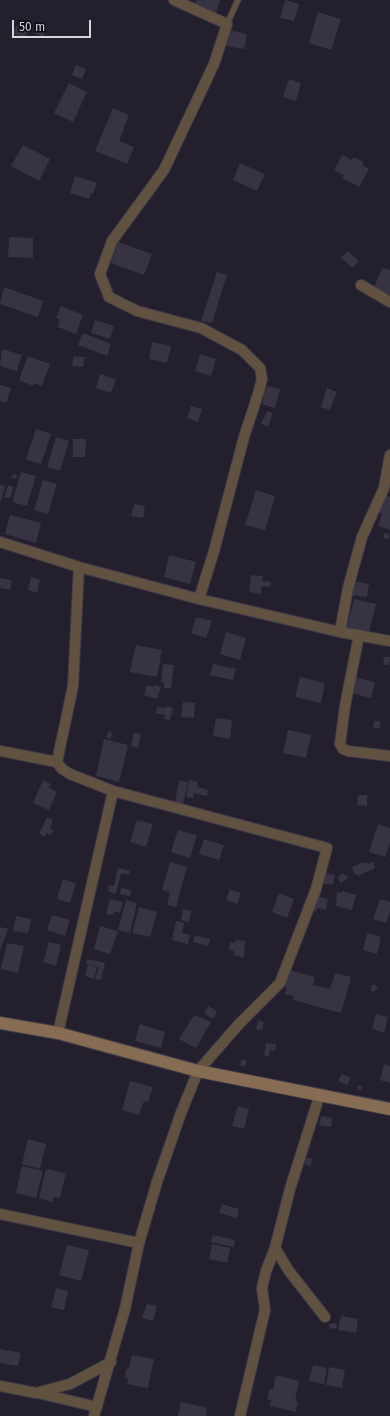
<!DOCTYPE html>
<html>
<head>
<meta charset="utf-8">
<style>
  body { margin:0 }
  #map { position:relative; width:390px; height:1416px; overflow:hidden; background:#231f2d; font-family:"Fira Sans",sans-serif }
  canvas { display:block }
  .scale { position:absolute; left:12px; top:20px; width:79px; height:18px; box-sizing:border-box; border:2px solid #d7d5de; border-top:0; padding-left:5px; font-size:12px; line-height:14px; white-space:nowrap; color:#d7d5de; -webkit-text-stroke:3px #0c0a10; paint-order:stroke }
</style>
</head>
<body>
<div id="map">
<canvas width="390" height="1416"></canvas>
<div class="scale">50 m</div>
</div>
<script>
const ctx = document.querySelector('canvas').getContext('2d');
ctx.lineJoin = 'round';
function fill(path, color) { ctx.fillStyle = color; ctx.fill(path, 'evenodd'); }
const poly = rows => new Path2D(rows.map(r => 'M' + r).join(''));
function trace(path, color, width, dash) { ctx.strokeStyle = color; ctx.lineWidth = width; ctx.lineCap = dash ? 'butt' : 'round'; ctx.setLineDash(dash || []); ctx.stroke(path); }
const building = poly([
  [196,0,220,0,216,14,194,8],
  [285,0,299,4,294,21,280,18],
  [318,12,341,19,331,50,309,43],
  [18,24,29,30,24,39,13,33],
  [37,24,47,28,43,37,34,33],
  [230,30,247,34,244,49,226,46],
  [76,65,86,69,82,79,72,75],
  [289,79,301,83,296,101,283,97],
  [69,83,87,92,73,122,54,113],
  [113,108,129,115,119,141,134,147,127,164,95,151],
  [23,145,50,159,39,181,11,166],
  [342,155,352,160,353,157,364,162,362,165,369,169,359,187,342,178,344,175,334,171],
  [240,163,265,174,257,191,233,180],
  [75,176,97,183,93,194,91,193,89,199,70,193],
  [9,237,33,238,33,258,8,257],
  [118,242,152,254,144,275,111,263],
  [348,251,359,261,353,268,341,258],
  [382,268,390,270,390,298,379,294,381,290,374,287],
  [217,272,227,275,212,323,201,321],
  [4,287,43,301,38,317,0,304],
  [61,306,83,315,76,334,58,327,60,320,56,318],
  [95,320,114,326,110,339,91,333],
  [83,333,111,344,107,356,78,345],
  [152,342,171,346,167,363,149,359],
  [2,349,22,355,17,371,0,366],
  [200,354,216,359,211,376,195,371],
  [28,356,50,364,42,386,34,383,33,386,19,380],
  [74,356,85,357,83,367,72,366],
  [100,374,116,379,111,393,96,388],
  [0,385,11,388,6,403,0,401],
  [267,386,280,389,275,408,262,404],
  [327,388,337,392,330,410,321,407],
  [191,406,202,409,198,422,187,418],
  [267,411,273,413,268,427,261,424],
  [36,429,51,434,41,464,26,460],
  [56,437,69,441,60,471,47,467],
  [73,439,86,439,85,457,73,457],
  [21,472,36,476,27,506,12,502],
  [16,474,17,477,13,479,11,476],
  [43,480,57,484,48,514,34,510],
  [0,485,5,486,1,501,0,501],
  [8,485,14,487,10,498,4,497],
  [256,490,275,496,265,530,245,525],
  [382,494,390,497,390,530,378,526,382,514,376,512],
  [134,504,145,506,143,518,131,516],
  [10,515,41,523,36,543,5,534],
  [384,533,389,534,389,539,383,538],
  [169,555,196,562,190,584,164,577],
  [251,575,263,576,262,581,271,582,270,587,262,586,261,594,249,592],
  [31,577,40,580,37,593,28,590],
  [0,578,12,580,10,590,0,588],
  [351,581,369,584,367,597,349,595],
  [354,599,376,604,369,632,347,627],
  [196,617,212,621,206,638,191,633],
  [226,632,246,638,240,660,220,654],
  [136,645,162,650,157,677,130,672],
  [384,657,390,657,389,665,383,665],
  [163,664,174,665,171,688,164,688,164,682,161,682],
  [213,664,236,669,233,680,210,675],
  [300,677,325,683,321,703,295,697],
  [354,677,375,682,371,698,351,693],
  [147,685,153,687,154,685,161,687,157,699,144,695],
  [183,702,195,703,194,718,181,717],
  [166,706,173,708,172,713,175,715,171,714,170,720,164,719,165,715,156,713,157,707,166,708],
  [216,718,232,720,230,739,213,736],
  [374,721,380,721,380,728,373,728],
  [288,730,311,735,306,758,283,753],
  [109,731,112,732,111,735,115,736,114,737,111,736,110,739,106,737],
  [134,733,141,734,138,748,131,746],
  [104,739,128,745,119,782,96,776],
  [43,780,51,784,49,788,57,792,49,810,33,803],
  [179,780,188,782,183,804,175,802],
  [189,780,198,782,197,787,208,790,207,796,194,793,193,798,186,797],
  [358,795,367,795,367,806,357,805],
  [47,817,53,820,50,829,54,831,51,835,47,833,45,837,39,834],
  [137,820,153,824,146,847,130,842],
  [378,824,390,828,390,842,385,857,369,852],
  [178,830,197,835,190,858,171,852],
  [204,839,224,845,219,860,199,854],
  [170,862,187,867,176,907,167,905,170,892,162,890],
  [363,862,364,864,367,862,368,864,373,862,375,868,358,876,357,874,354,875,352,867],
  [118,868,130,871,129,875,121,873,116,894,108,891,109,885,114,886],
  [322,873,335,875,333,885,320,883],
  [343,873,348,878,341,883,337,878],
  [63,879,76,883,70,903,57,899],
  [121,888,131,890,130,896,120,894],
  [230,889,241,893,237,904,226,900],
  [342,891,356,895,352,910,336,906,337,892,341,893],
  [279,893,294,899,287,918,272,912],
  [315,896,328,899,326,910,317,908,316,912,312,911],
  [110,899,123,902,120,913,114,911,113,915,106,914],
  [380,899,390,902,390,912,386,923,373,919],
  [126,900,137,903,130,933,118,930],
  [139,907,157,912,150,937,132,933],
  [183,909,191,911,189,922,181,920],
  [52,915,70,920,65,936,47,930],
  [16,916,31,919,28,933,13,931],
  [176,921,184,923,182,933,190,935,188,944,172,940],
  [100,926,118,931,110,954,94,949],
  [0,927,8,929,0,951],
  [367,933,381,937,377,954,363,950],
  [195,935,210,939,208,946,193,942],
  [235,940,245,941,244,957,234,956,234,951,229,950,230,942,235,943],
  [49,942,61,945,56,966,43,962],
  [7,943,24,946,18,973,1,969],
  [87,959,105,963,101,980,95,979,99,967,86,964],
  [88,965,97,967,94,979,85,976],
  [289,970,315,977,313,985,330,989,335,973,351,977,341,1013,293,1000,294,996,285,994,287,988,285,988],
  [373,984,378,987,374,992,370,990],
  [208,1006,217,1011,213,1019,204,1014],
  [376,1014,388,1017,384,1033,372,1029],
  [194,1015,211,1022,196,1048,179,1039],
  [258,1020,264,1022,262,1030,256,1029],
  [140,1024,165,1032,161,1048,135,1041],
  [266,1043,276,1044,275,1051,270,1050,269,1057,264,1055],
  [242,1059,247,1061,245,1067,240,1065],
  [384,1064,390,1066,390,1083,380,1080],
  [342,1074,351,1078,347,1085,338,1081],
  [130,1081,153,1087,148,1102,144,1101,139,1115,122,1110],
  [359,1085,362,1087,361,1091,357,1089],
  [238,1106,249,1109,244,1129,232,1126],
  [321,1116,332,1118,331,1127,319,1125],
  [28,1139,46,1144,40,1169,22,1164],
  [306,1158,312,1158,311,1166,305,1165],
  [22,1166,43,1171,36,1198,16,1193],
  [46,1169,66,1173,60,1198,54,1197,53,1202,39,1198],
  [222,1204,239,1209,237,1218,219,1213],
  [213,1235,235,1240,234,1247,211,1242],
  [212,1244,230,1248,227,1263,209,1259],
  [67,1245,89,1250,81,1281,59,1275],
  [56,1288,68,1291,64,1310,51,1307],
  [147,1304,157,1306,153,1321,142,1318],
  [341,1316,358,1319,356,1333,338,1330],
  [336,1323,337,1328,330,1329,329,1324],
  [0,1349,21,1353,18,1366,0,1363],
  [132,1355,154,1359,148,1388,127,1384,128,1378,125,1378,126,1369,129,1369],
  [313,1365,327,1368,324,1384,309,1381],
  [329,1367,345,1370,342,1388,326,1385],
  [276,1375,299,1381,295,1401,298,1402,296,1412,270,1406,271,1400,267,1399,270,1389,273,1390],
  [181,1402,207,1408,206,1416,178,1416]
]);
const lane = poly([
  [227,24,238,0]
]);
const street = poly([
  [174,0,227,24,214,64,164,170,112,241,100,274,109,297,137,311,201,328,242,350,260,368,262,379,259,391,244,437,214,551,199,599],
  [361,285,390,302],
  [0,542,79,567,199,599,340,632,390,641],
  [340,632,348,588,362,537,384,488,390,455],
  [359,635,345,706,340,744,343,749,348,751,390,756],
  [0,751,57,762,62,769,70,774,113,791],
  [57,762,73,686,79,567],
  [58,1033,113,791,327,848,316,889,280,983,239,1024,198,1071,181,1113,157,1182,139,1243,125,1309,94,1416],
  [0,1214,139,1243],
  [275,1248,289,1271,325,1317],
  [0,1386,36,1393,70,1384,111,1362],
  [38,1393,97,1407],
  [240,1416,265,1310,262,1288,266,1271,275,1248,290,1189,320,1094]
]);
const secondary = poly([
  [0,1023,58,1033,198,1071,390,1109]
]);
fill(building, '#383342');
trace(lane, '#403c49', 7);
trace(street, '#403c49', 12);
trace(secondary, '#403c49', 14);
trace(lane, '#615141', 5);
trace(street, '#615141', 10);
trace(secondary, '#856c52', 12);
</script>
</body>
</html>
